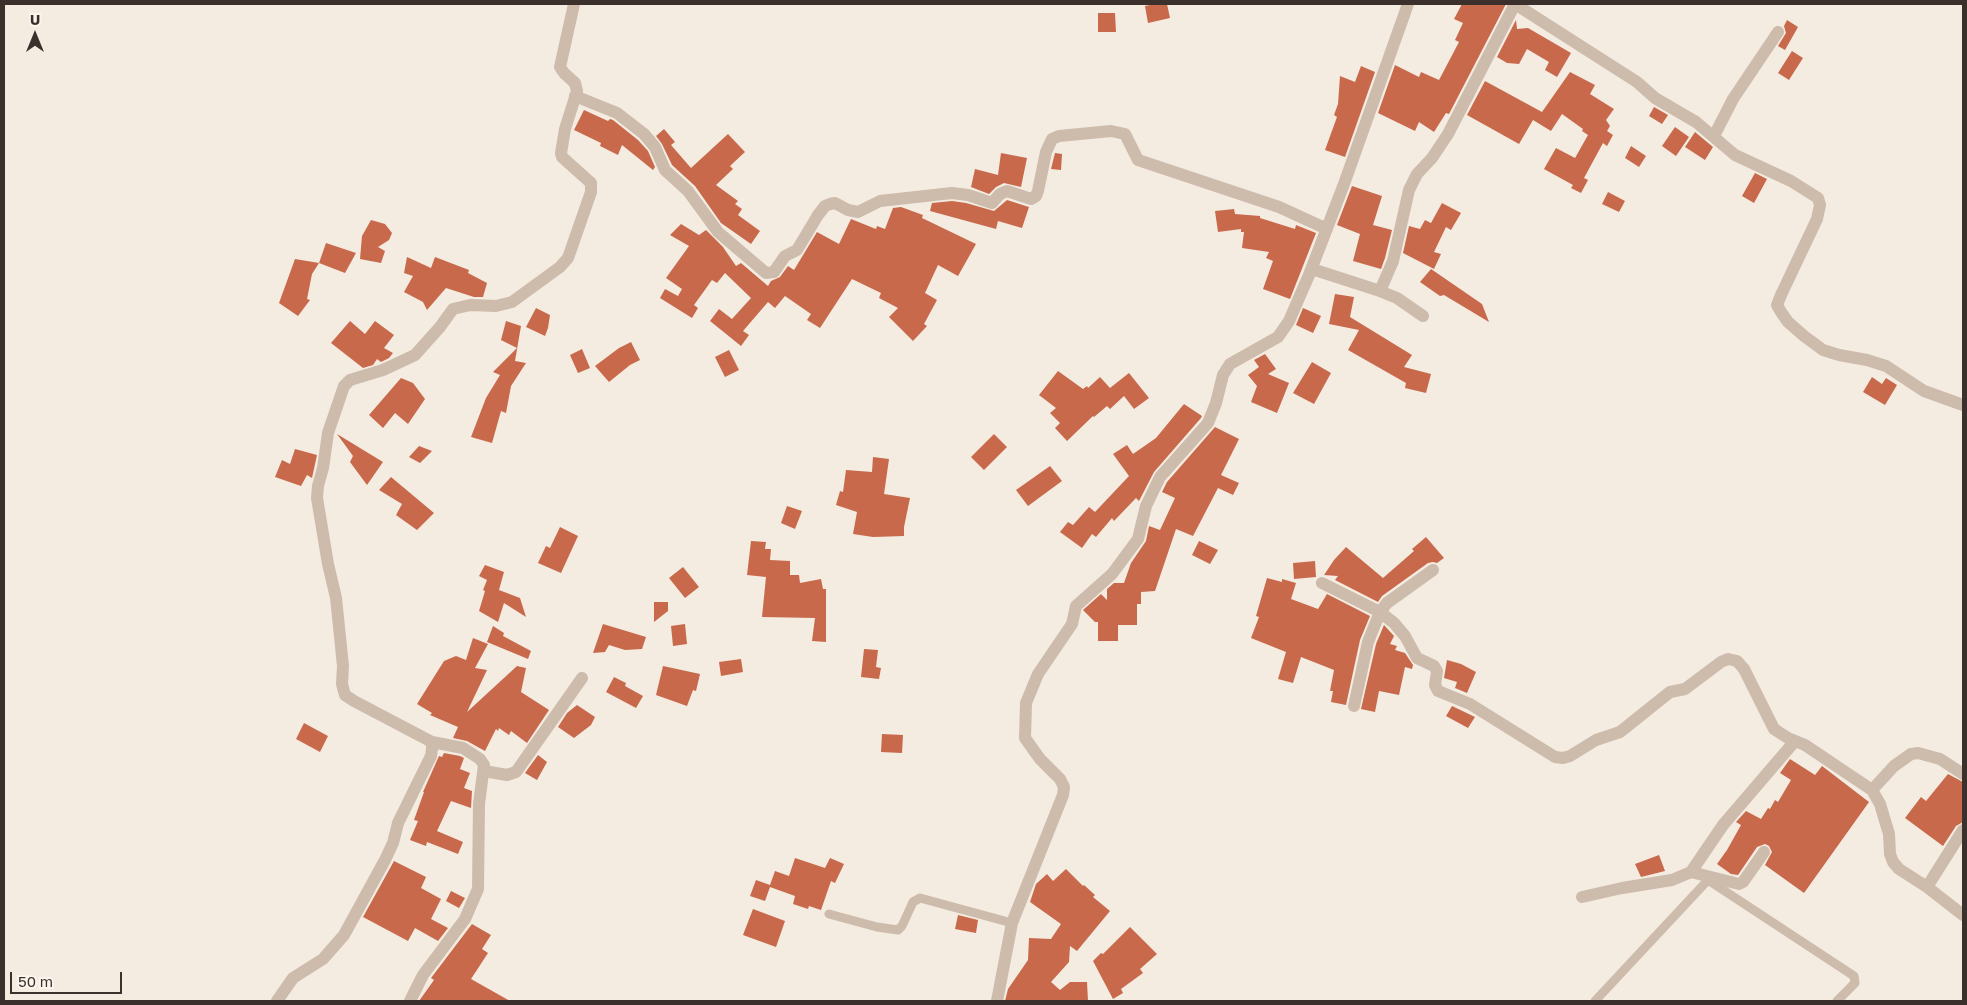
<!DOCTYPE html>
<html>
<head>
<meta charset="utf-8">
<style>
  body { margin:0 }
  #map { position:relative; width:1967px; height:1005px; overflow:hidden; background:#f4ebe1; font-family:"Golos Text",sans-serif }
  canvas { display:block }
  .frame { position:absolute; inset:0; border:5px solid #3b302b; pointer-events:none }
  .north { position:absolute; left:10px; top:10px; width:50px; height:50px; -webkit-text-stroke:4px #fbf5ee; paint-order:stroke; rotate:0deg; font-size:14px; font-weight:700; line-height:20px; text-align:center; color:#3b302b }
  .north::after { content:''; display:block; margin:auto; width:18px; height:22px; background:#3b302b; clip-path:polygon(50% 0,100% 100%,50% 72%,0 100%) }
  .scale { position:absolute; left:10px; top:972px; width:112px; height:22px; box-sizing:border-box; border:2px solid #3b302b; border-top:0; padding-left:6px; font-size:15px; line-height:18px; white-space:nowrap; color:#3b302b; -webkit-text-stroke:4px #fbf5ee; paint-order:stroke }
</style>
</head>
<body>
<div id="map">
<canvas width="1967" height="1005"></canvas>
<div class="frame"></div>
<div class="north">U</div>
<div class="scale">50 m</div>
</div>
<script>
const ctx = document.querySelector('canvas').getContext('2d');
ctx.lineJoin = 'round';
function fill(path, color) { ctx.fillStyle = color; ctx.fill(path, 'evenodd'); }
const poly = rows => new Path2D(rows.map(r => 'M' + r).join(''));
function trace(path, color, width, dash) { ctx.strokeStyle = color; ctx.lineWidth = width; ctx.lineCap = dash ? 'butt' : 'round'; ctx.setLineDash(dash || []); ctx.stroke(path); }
const building = poly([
  [1155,4,1167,4,1170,18,1148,23,1145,6],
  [1462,4,1506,4,1449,114,1446,113,1434,132,1419,122,1415,131,1378,113,1395,65,1419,77,1421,72,1439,80,1459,42,1455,40,1463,23,1454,19],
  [1098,13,1115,13,1116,32,1098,32],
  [1516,20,1517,29,1528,28,1571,53,1557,77,1545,70,1549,62,1527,49,1519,64,1507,63,1497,57],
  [1787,20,1798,27,1785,50,1778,46,1786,33,1784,26],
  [1792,51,1803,58,1789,80,1778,73],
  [1361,66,1375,72,1345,157,1325,150,1337,117,1334,115,1338,104,1340,76,1355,82],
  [1570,72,1595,85,1590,94,1614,109,1606,120,1610,126,1607,131,1613,135,1607,146,1603,143,1584,178,1588,180,1581,193,1571,188,1573,185,1544,169,1556,148,1575,158,1588,135,1582,131,1583,129,1562,114,1551,131,1533,120,1519,144,1467,115,1485,81,1542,112],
  [1654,107,1668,115,1662,124,1649,116],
  [584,110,608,121,610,119,613,120,638,140,648,151,655,167,653,170,622,145,618,155,600,146,601,143,574,130],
  [1675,127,1689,137,1676,156,1662,146],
  [664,129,675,142,671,145,691,168,728,134,745,152,730,166,733,169,716,185,738,201,735,204,742,209,738,215,760,231,751,244,721,223,695,186,672,165,662,144,656,136],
  [1695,132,1713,147,1705,160,1685,147],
  [1631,146,1646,156,1639,167,1625,158],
  [1001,153,1027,158,1021,187,1004,183,996,187,989,194,971,187,975,169,998,175],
  [1055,153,1062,154,1061,170,1051,169],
  [1755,173,1767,179,1754,203,1742,196],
  [1352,186,1382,196,1373,225,1392,230,1385,258,1381,269,1353,261,1360,234,1337,225],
  [1608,192,1625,201,1619,212,1602,204],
  [1007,200,1029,207,1022,228,998,221,996,229,930,211,932,203,952,201,966,203,994,211],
  [1442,203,1461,213,1451,230,1446,227,1434,252,1441,254,1434,269,1403,253,1409,226,1420,229,1425,220,1431,223],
  [901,207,923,215,922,218,976,244,958,276,938,265,925,293,937,300,924,324,927,326,913,341,889,317,898,308,879,298,881,293,852,279,820,328,807,320,811,314,785,296,775,308,768,302,743,331,749,335,741,346,710,321,719,309,732,319,751,298,725,273,717,283,712,280,694,305,698,308,692,318,660,298,665,289,678,296,682,289,666,278,689,246,670,235,681,224,699,235,706,230,723,247,736,266,741,263,768,286,771,281,780,277,788,266,794,270,817,232,839,244,851,219,876,229,877,226,885,229,893,208],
  [1234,209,1235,214,1260,216,1260,218,1295,229,1296,225,1316,233,1290,299,1263,289,1273,261,1266,258,1269,252,1242,248,1244,232,1241,232,1241,229,1218,232,1215,211],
  [371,220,385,224,392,233,389,240,378,247,385,251,381,263,360,259,362,236],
  [326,243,356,253,345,273,319,263],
  [407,257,431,268,435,257,469,270,468,273,487,283,483,297,474,297,446,288,427,310,423,302,404,292,413,276,404,273],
  [295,259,319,263,312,274,307,299,310,300,298,316,279,303],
  [1431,269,1482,304,1489,322,1444,295,1440,296,1420,282],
  [1335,294,1354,297,1350,317,1412,355,1404,367,1431,374,1426,393,1405,388,1406,383,1348,350,1359,330,1329,324],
  [536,308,550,315,548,328,545,336,526,327],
  [1303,308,1321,316,1313,333,1296,325],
  [350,321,365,334,375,321,394,335,384,348,393,353,389,358,381,362,377,359,373,365,363,368,331,343],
  [506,321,521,326,515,361,526,363,511,386,506,413,501,411,492,443,471,437,486,398,500,375,493,372,517,348,501,340],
  [631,342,640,360,630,365,609,382,595,366,619,348],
  [582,349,590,368,578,373,570,355],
  [729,350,739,370,725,377,715,357],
  [1265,354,1276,369,1268,374,1289,383,1277,413,1251,402,1257,386,1248,375,1259,367,1254,360],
  [1312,362,1331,373,1314,404,1293,393],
  [1058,371,1083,389,1087,386,1088,388,1100,377,1110,388,1129,373,1149,398,1134,409,1124,396,1110,409,1107,406,1094,417,1093,416,1067,441,1055,428,1060,423,1050,413,1056,408,1039,395],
  [1872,377,1882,384,1886,378,1897,385,1885,405,1863,392],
  [401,378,413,383,425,399,408,424,395,413,383,428,369,415],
  [1184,404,1202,416,1201,418,1154,472,1139,501,1136,498,1114,521,1112,518,1096,537,1092,534,1082,548,1060,532,1068,522,1073,525,1089,507,1095,512,1129,476,1113,454,1127,445,1133,454,1156,438],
  [1215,427,1239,439,1221,475,1239,483,1233,495,1218,488,1193,536,1176,529,1155,591,1141,592,1141,604,1137,604,1137,625,1118,625,1118,641,1098,641,1098,622,1095,622,1083,610,1101,594,1107,600,1107,589,1114,583,1124,583,1131,563,1146,541,1149,526,1160,530,1175,498,1162,492,1167,482],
  [337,434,383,462,367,485,350,462,353,456],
  [994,434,1007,447,984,470,971,457],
  [419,446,432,451,420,463,409,457],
  [295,449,317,455,312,478,307,475,301,486,275,477,282,460,290,464],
  [873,457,889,459,884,494,910,498,904,527,904,536,873,537,853,534,857,512,836,505,840,491,843,492,846,470,872,472],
  [1050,466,1062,481,1028,506,1016,490],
  [391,477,434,513,417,530,396,515,402,504,379,490],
  [787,506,802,511,795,529,781,523],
  [560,527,578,536,561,573,538,563,546,546,550,548],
  [1426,537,1444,558,1437,563,1433,562,1428,563,1382,596,1378,602,1335,580,1338,576,1324,575,1334,560,1346,547,1383,578,1414,551,1412,549],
  [751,541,766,542,765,549,771,549,770,560,790,561,790,575,799,575,800,583,821,579,823,589,826,589,826,642,812,641,815,618,762,617,766,577,747,575],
  [1199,541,1218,550,1210,564,1192,555],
  [1315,561,1316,577,1294,579,1293,563],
  [485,565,504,572,499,590,520,598,526,617,504,603,498,622,479,611,485,591,483,590,487,580,479,576],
  [683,567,699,587,685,598,669,578],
  [1267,578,1282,582,1282,579,1296,583,1291,599,1318,609,1327,594,1370,616,1360,640,1346,705,1331,702,1333,691,1330,691,1334,670,1301,657,1293,683,1278,679,1286,652,1251,638,1259,617,1256,616],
  [654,602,668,602,668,611,654,622],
  [603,624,646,637,642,649,625,650,609,645,605,652,593,653],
  [685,624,687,644,673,646,671,626],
  [1384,625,1394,636,1390,644,1397,646,1395,650,1405,653,1413,665,1412,669,1405,667,1399,695,1379,691,1375,712,1361,709,1376,644],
  [493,626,504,633,503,636,531,651,528,659,487,642],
  [473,638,488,644,475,668,487,670,467,712,517,666,526,668,521,692,549,710,527,743,511,731,509,735,499,728,498,731,496,729,485,751,467,741,453,738,458,727,430,715,432,713,417,704,444,661,456,656,466,660],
  [864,649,878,650,876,667,881,668,879,679,861,677],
  [741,659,743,672,721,676,719,662],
  [1447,660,1461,664,1476,672,1467,693,1455,688,1457,682,1444,678],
  [663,666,700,674,696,691,693,690,687,706,656,695],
  [614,677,626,683,625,686,643,696,636,708,606,692],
  [577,705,595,717,591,725,574,738,558,727,567,713],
  [1452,706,1475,717,1468,728,1446,716],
  [304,723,328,736,320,752,296,739],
  [882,734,903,735,902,753,881,752],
  [444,753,460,756,464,758,460,769,470,773,464,788,472,791,471,808,451,801,437,831,463,842,458,854,427,842,426,846,410,840,418,821,414,820,424,792,423,792,439,756,442,757],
  [538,755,547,762,537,780,525,773],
  [1790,759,1815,775,1822,766,1869,802,1804,893,1765,865,1772,852,1769,846,1765,844,1757,847,1738,875,1731,874,1717,864,1727,850,1741,825,1736,822,1746,811,1761,819,1768,808,1770,809,1775,800,1778,802,1791,780,1780,773],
  [1948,774,1963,782,1963,822,1956,826,1943,846,1905,818,1921,797,1926,801],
  [1659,855,1665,871,1641,877,1635,864],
  [795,858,825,868,830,858,844,864,835,883,831,881,821,910,809,906,808,909,793,904,795,896,770,887,765,901,750,896,756,880,770,885,775,871,789,876],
  [394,861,426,877,421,888,441,899,431,919,448,928,438,941,415,928,408,941,363,917],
  [1066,869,1083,886,1084,885,1095,895,1093,897,1110,911,1077,951,1070,946,1069,962,1051,982,1060,990,1070,982,1087,982,1088,1001,1005,1001,1008,989,1028,960,1029,938,1051,939,1061,924,1030,902,1036,884,1047,874,1053,881],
  [451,891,465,898,459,908,446,901],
  [753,909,785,921,776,947,743,935],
  [958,915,978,920,976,933,955,929],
  [472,924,491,935,482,949,488,953,471,979,510,1001,419,1001,434,980,431,978],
  [1130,927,1157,954,1140,969,1143,973,1121,989,1123,993,1113,999,1093,961,1101,953,1103,954]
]);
const service = poly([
  [829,914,877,927,898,930,902,926,913,902,920,898,1012,923],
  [1595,1001,1708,880,1854,976,1855,983,1837,1001]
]);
const minor = poly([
  [1515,4,1637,82,1655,98,1696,122,1735,155,1791,181,1818,198,1820,205,1817,219,1781,295,1777,305,1781,312,1788,322,1804,336,1823,350,1839,355,1867,360,1886,366,1924,391,1963,405],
  [575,96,617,113,644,134,655,147,665,170,688,191,718,232,766,273,774,272,785,256,797,250,818,215,825,206,830,204,835,203,848,210,858,212,880,201,952,193,968,195,992,203,1000,194,1007,191,1031,199,1036,196,1038,191,1046,152,1052,139,1059,136,1111,131,1125,134,1138,160,1279,207,1327,229],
  [1714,136,1733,99,1778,32],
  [1312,269,1377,290,1397,298,1423,316],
  [1380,291,1393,261,1409,190,1417,174,1432,158,1448,134,1515,4],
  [1322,583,1380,612,1394,623,1405,636,1417,658,1434,666,1437,671,1435,685,1438,691,1470,704,1555,757,1563,758,1570,756,1596,740,1620,732,1670,692,1685,689,1721,662,1728,659,1737,661,1744,669,1774,729,1788,738,1805,745,1872,790,1880,804,1889,834,1890,854,1893,862,1899,869,1927,887,1963,915],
  [1354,706,1368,642,1380,612,1387,603,1433,570],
  [484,771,507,775,516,772,582,678],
  [1872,790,1894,766,1911,754,1918,753,1940,759,1963,774],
  [1691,872,1739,884,1743,882,1764,852],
  [1927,887,1963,830],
  [1582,897,1622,888,1672,880,1691,872,1723,825,1795,741],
  [277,1001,293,978,323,959,344,935,385,860,393,843,398,823,431,756,432,749,432,742,354,701,345,695,342,684,343,666,336,598,328,564,317,498,318,486,323,468,328,433,344,386,350,380,383,370,415,355,440,327,453,309,470,305,496,306,512,302,560,267,568,258,591,192,591,183,562,157,561,153,565,129,577,91,575,83,564,73,560,67,574,4],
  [410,1001,423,975,465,919,478,889,479,804,484,765,480,759,463,748,432,742],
  [997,1001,1012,923,1063,795,1064,787,1060,779,1040,759,1025,738,1026,703,1038,674,1072,624,1076,606,1112,574,1138,539,1146,506,1160,477,1208,423,1216,403,1223,375,1230,364,1278,337,1289,321,1309,275,1344,184,1408,4]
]);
fill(building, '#c8694b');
trace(service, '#cdbbac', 9);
trace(minor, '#cdbbac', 12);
</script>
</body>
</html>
